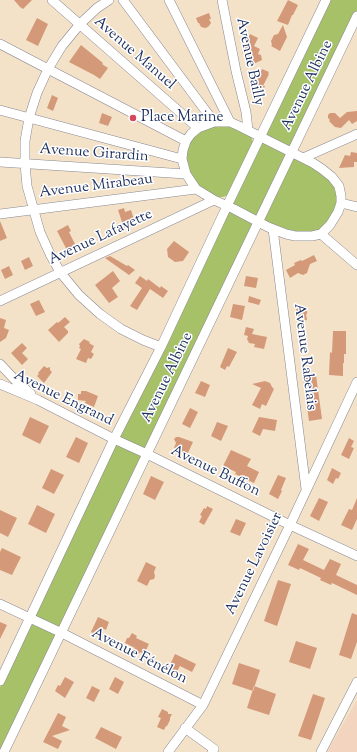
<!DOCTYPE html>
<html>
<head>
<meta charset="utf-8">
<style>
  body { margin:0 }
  canvas { display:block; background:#f4e2c8 }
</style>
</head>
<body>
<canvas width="357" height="752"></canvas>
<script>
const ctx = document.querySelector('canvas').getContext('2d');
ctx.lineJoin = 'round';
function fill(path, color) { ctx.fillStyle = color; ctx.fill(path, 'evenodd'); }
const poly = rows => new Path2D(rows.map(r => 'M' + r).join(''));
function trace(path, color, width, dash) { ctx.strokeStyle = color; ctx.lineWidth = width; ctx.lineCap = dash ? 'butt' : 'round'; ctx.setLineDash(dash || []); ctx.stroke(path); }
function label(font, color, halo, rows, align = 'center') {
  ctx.font = font + ' "Sorts Mill Goudy",serif'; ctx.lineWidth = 3; ctx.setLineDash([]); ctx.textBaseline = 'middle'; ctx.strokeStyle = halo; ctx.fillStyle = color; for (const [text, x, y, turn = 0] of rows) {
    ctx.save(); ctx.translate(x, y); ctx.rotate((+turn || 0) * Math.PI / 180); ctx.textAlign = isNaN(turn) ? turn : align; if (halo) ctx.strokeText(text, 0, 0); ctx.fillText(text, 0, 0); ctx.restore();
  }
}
const built = poly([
  [357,700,357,752,327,752]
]);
const green = poly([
  [330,0,357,0,357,10,1,752,0,752,0,687],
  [210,126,228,126,251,136,253,142,229,193,226,196,222,197,217,197,202,189,192,180,187,168,185,155,188,145,197,133],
  [294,156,320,170,333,184,338,201,336,208,322,230,310,233,287,231,262,221]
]);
const building = poly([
  [14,0,32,0,23,9,20,7],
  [288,0,298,5,293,15,292,15,288,25,277,21],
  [209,13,211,19,209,19,211,23,208,27,205,28,201,27,199,23,198,23,196,18],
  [37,18,48,24,38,46,26,40],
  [283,25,287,37,280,51,271,46,272,45,271,41,274,35,278,34],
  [250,34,258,38,254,46,260,49,258,54,261,55,262,60,249,66,250,58,247,56,247,54,242,53],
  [81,45,103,63,102,64,108,68,100,79,94,75,69,62],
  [262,69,269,72,268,74,269,74,263,86,265,86,262,92,255,89,257,83,256,82],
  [52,95,58,98,53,111,47,108],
  [357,111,357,121,352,124,349,120,341,128,335,127,329,121,330,120,328,118,328,115,330,113,335,113,340,118,347,112],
  [102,113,112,117,108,126,99,123],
  [351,152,357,153,357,162,354,162,354,167,339,168,345,155,350,156],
  [124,208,125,212,131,210,134,220,128,222,129,226,124,228,118,210],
  [0,221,7,238,0,241],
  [68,225,71,231,69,232,76,246,67,250,57,231],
  [174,241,189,252,183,261,175,262,168,257,167,249],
  [314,255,317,261,310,264,307,273,303,275,298,273,290,278,286,270,295,265,294,263,301,260,302,261],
  [110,256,127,266,128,265,135,270,129,275,105,258],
  [29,257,33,266,25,270,21,261],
  [9,266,13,275,5,279,1,270],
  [113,271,120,281,112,288,118,297,109,303,95,285],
  [140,276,147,281,148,279,160,288,161,286,168,291,163,298,150,289,137,310,130,306,142,288,135,283],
  [246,276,258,278,256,288,244,286],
  [249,296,261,300,259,305,248,302],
  [39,300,45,312,36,316,30,304],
  [233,304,245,306,242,320,230,317],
  [307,308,307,314,306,314,307,320,298,321,296,309],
  [65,317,70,322,64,327,68,331,68,333,59,342,48,330,57,322,58,323],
  [0,318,6,320,4,328,9,330,6,338,0,342],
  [246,327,254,329,252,334,267,337,264,349,254,347,255,344,249,343,247,339,248,336,244,335],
  [333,331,346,331,346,354,344,354,344,363,343,363,343,376,329,375,330,352,332,353],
  [84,339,90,342,89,343,94,346,91,352,94,354,91,359,88,358,86,363,76,359,81,349,79,348,80,346,79,344],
  [22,343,27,348,22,353,28,359,22,365,11,353],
  [228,348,237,352,229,367,227,366,225,370,220,367],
  [44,366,47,368,50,367,50,370,52,372,44,383,37,376,39,374,38,373],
  [316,375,322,419,309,421,303,377],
  [201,381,210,385,205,397,195,393],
  [265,381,270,383,272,387,274,389,266,406,262,404,260,409,252,405,261,388,252,384],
  [81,391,86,391,98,396,94,407,85,403,86,401,78,400,78,394,81,394],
  [190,408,198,412,190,428,182,424],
  [30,417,49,426,40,444,22,435],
  [259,417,277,420,275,431,263,429,260,436,252,432],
  [217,422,228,426,221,441,211,436],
  [76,437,88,443,79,463,66,457],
  [176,437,179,437,193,442,187,455,174,448,176,443,174,439],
  [349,438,354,441,351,447,354,448,349,459,341,455],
  [231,450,251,459,247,466,259,472,254,483,235,474,236,472,223,466],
  [332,468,341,473,338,479,336,478,333,484,327,480],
  [51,469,64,475,54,494,42,488],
  [278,475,286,478,281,490,282,491,278,499,269,494],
  [151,476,164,482,155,500,143,494],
  [319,498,328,502,319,521,310,516],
  [357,498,357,519,352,530,341,525,349,509,352,510],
  [37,505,55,514,46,533,28,524],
  [207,506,213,509,204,525,199,522,202,516,200,515,204,508,206,509],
  [0,510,17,518,8,537,0,533],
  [236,519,246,523,240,536,230,532],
  [298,544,309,549,303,560,324,570,330,559,341,564,336,575,357,585,357,595,332,583,331,585,320,580,321,578,300,568,299,570,288,565],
  [2,548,21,557,12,575,0,570,0,552],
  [146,562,156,567,154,572,155,576,154,579,150,580,147,586,137,581],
  [278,580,291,584,277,626,264,621],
  [352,613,357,615,357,642,351,659,339,655],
  [98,617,109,622,106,630,102,628,98,636,91,632],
  [0,622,7,625,0,639],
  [132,633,137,636,136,638,149,644,144,654,140,652,139,654,133,652,135,648,125,643,127,638,129,638],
  [296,641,317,648,310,669,289,662],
  [175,654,196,664,192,672,180,666,176,673,168,669],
  [239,663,260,670,253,691,232,684],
  [65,677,74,682,65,698,55,691,58,685,60,686],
  [115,677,124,682,118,694,109,689],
  [92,686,100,690,94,702,86,698],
  [254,686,276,694,269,715,247,708],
  [313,694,325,698,311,740,298,736],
  [162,709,168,712,168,714,172,714,170,718,170,720,167,726,166,726,164,730,157,727,161,718,158,717],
  [58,713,66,717,62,726,70,730,52,736,62,741,58,749,43,742],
  [101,727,122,737,116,749,95,738]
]);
const minor = poly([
  [52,0,198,128],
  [109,0,97,8,80,24,62,46,48,69,37,93,29,118,25,141,25,164,27,186,40,232,50,254,60,272,79,295,100,314,121,329,143,340,161,347],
  [123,0,214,122],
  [169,0,230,122],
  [222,0,236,71,246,112,248,130],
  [0,44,186,141],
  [0,110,182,159],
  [214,122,230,122,239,126,313,163,322,169,332,177,339,186,341,196,341,203,338,212,330,225,321,234,312,236,295,236,286,234,268,227,234,209,214,200,196,189,186,174,182,159,183,150,186,141,191,134,198,128,214,122],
  [303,158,357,134],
  [0,162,186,174],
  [341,203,357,207],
  [0,214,196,189],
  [273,229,306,489],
  [321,234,357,265],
  [0,301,214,200],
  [0,364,16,381,31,394],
  [0,384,38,400,114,439,147,454,290,525,357,556],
  [0,604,62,633,203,705],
  [0,681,114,439,161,347,227,206,326,0],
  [185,728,214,749,212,752],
  [4,752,357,16],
  [168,752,203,705,290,525,357,382],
  [321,752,357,682]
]);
const markers = [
  [133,118,4,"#d1495b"]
];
const streetNames = [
  ["Avenue Manuel",134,54,41],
  ["Avenue Bailly",249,62,78],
  ["Avenue Albine",308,86,-64],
  ["Avenue Girardin",94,154,4],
  ["Avenue Mirabeau",96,187,-7],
  ["Avenue Lafayette",101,238,-25],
  ["Avenue Rabelais",304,357,83],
  ["Avenue Albine",168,378,-64],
  ["Avenue Engrand",63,399,26],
  ["Avenue Buffon",215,472,26],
  ["Avenue Lavoisier",255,564,-64],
  ["Avenue Fénélon",139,657,27]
];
const poiNames = [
  ["Place Marine",141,118]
];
fill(built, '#f3d4bf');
fill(green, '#a6c167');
fill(building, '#d49978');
trace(minor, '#888893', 10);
trace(minor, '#fff', 9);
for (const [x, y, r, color] of markers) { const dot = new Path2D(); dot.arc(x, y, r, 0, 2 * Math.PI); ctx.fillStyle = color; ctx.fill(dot); trace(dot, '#fff', 1.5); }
label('15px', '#1b2f5e', '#fff', streetNames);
label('15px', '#1b2f5e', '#fff', poiNames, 'left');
</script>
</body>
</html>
